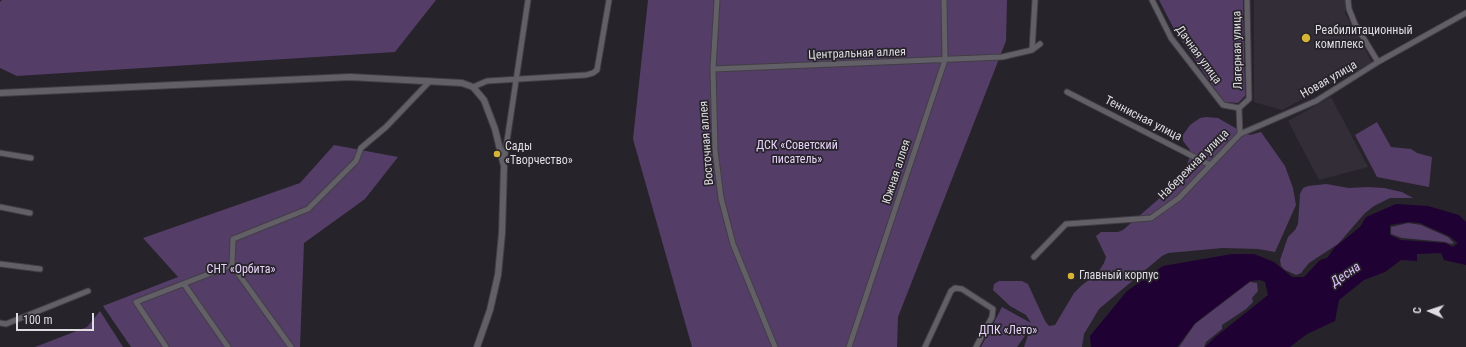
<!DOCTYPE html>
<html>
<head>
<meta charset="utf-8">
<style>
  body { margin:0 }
  #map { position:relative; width:1466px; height:347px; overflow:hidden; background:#27232a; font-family:"Roboto Condensed",sans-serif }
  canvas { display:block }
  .north { position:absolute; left:1410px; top:291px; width:40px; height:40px; -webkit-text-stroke:3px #27232a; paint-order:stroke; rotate:273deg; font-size:11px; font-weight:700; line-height:16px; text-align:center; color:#dfdde2 }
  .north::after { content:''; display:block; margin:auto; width:14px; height:18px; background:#dfdde2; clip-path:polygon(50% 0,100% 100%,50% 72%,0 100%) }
  .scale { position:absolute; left:16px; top:313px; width:78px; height:18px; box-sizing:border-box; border:2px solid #dfdde2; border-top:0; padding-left:5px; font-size:12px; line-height:14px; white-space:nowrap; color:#dfdde2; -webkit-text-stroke:3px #27232a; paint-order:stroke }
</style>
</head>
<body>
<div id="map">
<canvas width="1466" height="347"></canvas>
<div class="north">С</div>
<div class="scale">100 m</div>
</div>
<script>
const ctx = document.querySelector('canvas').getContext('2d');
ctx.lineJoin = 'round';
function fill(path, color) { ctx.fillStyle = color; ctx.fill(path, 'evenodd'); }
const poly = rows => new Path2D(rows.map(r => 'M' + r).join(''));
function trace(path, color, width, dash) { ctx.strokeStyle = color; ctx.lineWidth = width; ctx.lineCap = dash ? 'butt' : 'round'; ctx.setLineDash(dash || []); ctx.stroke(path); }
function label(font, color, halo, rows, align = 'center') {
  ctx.font = font + ' "Roboto Condensed",sans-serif'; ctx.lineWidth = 3.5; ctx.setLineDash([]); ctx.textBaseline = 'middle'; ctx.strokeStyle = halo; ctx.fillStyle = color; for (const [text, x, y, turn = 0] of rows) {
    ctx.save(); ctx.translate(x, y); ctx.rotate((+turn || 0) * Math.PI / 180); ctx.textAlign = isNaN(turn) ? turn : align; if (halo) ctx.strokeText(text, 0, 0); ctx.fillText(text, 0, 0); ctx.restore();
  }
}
const built = poly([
  [1254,0,1345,0,1345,13,1372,62,1282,110,1254,102],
  [1331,97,1368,167,1319,180,1288,121]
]);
const green = poly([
  [2,0,436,0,395,52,17,76,0,68,0,2],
  [648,0,1007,0,1006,41,898,317,897,347,692,347,633,139],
  [1159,0,1243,0,1245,96,1238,103,1224,102,1175,31],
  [1206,117,1218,118,1239,130,1250,135,1261,132,1285,166,1293,188,1296,205,1275,252,1258,249,1223,248,1168,253,1162,256,1099,309,1084,334,1082,347,1024,347,1030,329,1017,347,981,347,1002,307,1031,323,1026,315,1010,306,993,290,994,284,999,281,1022,281,1028,284,1045,321,1049,326,1055,325,1074,293,1082,285,1097,274,1104,263,1106,257,1096,236,1101,232,1118,232,1123,230,1177,183,1186,168,1190,156,1190,150,1183,141,1183,135,1190,125,1200,118],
  [1377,122,1391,147,1411,149,1417,153,1432,157,1429,187,1377,177,1355,135],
  [334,145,398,157,365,199,304,243,300,347,131,347,103,306,178,277,143,238,300,183],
  [1326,184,1349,188,1367,187,1384,188,1402,192,1413,198,1390,198,1374,206,1365,213,1338,244,1309,263,1301,273,1296,275,1285,270,1281,266,1280,260,1288,237,1295,230,1298,224,1300,194,1303,188,1308,186],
  [1408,223,1421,225,1448,237,1454,243,1451,244,1445,242,1402,238,1391,234,1391,227],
  [1250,282,1257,283,1258,291,1252,298,1253,302,1246,309,1222,325,1222,329,1206,342,1204,347,1179,347,1195,324],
  [100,311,123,347,35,347,87,327]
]);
const water = poly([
  [1396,204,1428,206,1459,215,1466,222,1466,265,1444,260,1441,253,1417,254,1417,261,1401,260,1385,272,1364,280,1339,300,1335,321,1307,334,1290,347,1205,347,1214,338,1268,295,1265,282,1260,280,1250,281,1195,323,1177,347,1091,347,1090,336,1127,291,1163,266,1232,254,1254,254,1274,262,1292,277,1304,277,1320,260,1327,258,1335,247,1360,227,1366,217],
  [1409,222,1420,223,1449,236,1458,243,1453,247,1445,243,1401,240,1390,235,1390,225]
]);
const minor = poly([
  [717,0,713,69,715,150,721,198,733,244,775,347],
  [1152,0,1171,38,1223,105,1239,108],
  [1348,0,1349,9,1355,24,1378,62],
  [1032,50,1035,0],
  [713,69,1002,57,1032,50,1040,44],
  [473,87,487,81,586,75,593,73,597,70,609,0],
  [1067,92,1210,165],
  [1240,134,1239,108,1249,99,1247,0],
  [0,153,31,158],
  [504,161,528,0],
  [0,207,30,213],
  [1034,257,1066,224,1151,218,1179,198,1240,134,1316,101,1378,62,1466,13],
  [0,264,40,269],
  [232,265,233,239,308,209,356,161,361,148,386,127,430,81],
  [184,284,228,347],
  [0,323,6,324,88,291],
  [166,347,136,302,232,265,291,347],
  [849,347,945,60,944,0],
  [925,347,951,291,955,288,962,289,993,309,992,317,976,347]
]);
const tertiary = poly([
  [0,93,350,77,462,83,473,87,484,100,495,129,504,166,502,233,498,275,490,310,477,347]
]);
const markers = [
  [1306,38,5,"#d7b434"],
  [497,154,4,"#d7b434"],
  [1071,276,4,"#d7b434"]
];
const poiNames = [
  ["Реабилитационный",1315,31],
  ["комплекс",1315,45],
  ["Сады",505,147],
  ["«Творчество»",505,161],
  ["Главный корпус",1079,276]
];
const streetNames = [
  ["Лагерная улица",1238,50,-91],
  ["Центральная аллея",857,54,-2],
  ["Дачная улица",1198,55,54],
  ["Новая улица",1329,80,-30],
  ["Теннисная улица",1143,119,27],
  ["Восточная аллея",707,143,-94],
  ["Набережная улица",1194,165,-45],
  ["Южная аллея",897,172,-72]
];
const parkNames = [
  ["ДСК «Советский",797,146],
  ["писатель»",797,160],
  ["СНТ «Орбита»",241,270],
  ["ДПК «Лето»",1008,331]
];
const waterNames = [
  ["Десна",1346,275,-34]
];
fill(built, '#332d38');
fill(green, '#543d67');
fill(water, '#200133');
trace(minor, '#423e45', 7);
trace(tertiary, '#423e45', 8);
trace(minor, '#635f67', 5);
trace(tertiary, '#635f67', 6);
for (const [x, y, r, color] of markers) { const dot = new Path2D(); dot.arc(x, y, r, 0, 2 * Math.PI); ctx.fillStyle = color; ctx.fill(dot); trace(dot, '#27232a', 1.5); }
label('12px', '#dfdde2', '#27232a', poiNames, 'left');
label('12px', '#dfdde2', '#27232a', streetNames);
label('12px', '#e7d2fa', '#27232a', parkNames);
label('italic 13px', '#e0c0fc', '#27232a', waterNames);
</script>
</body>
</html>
